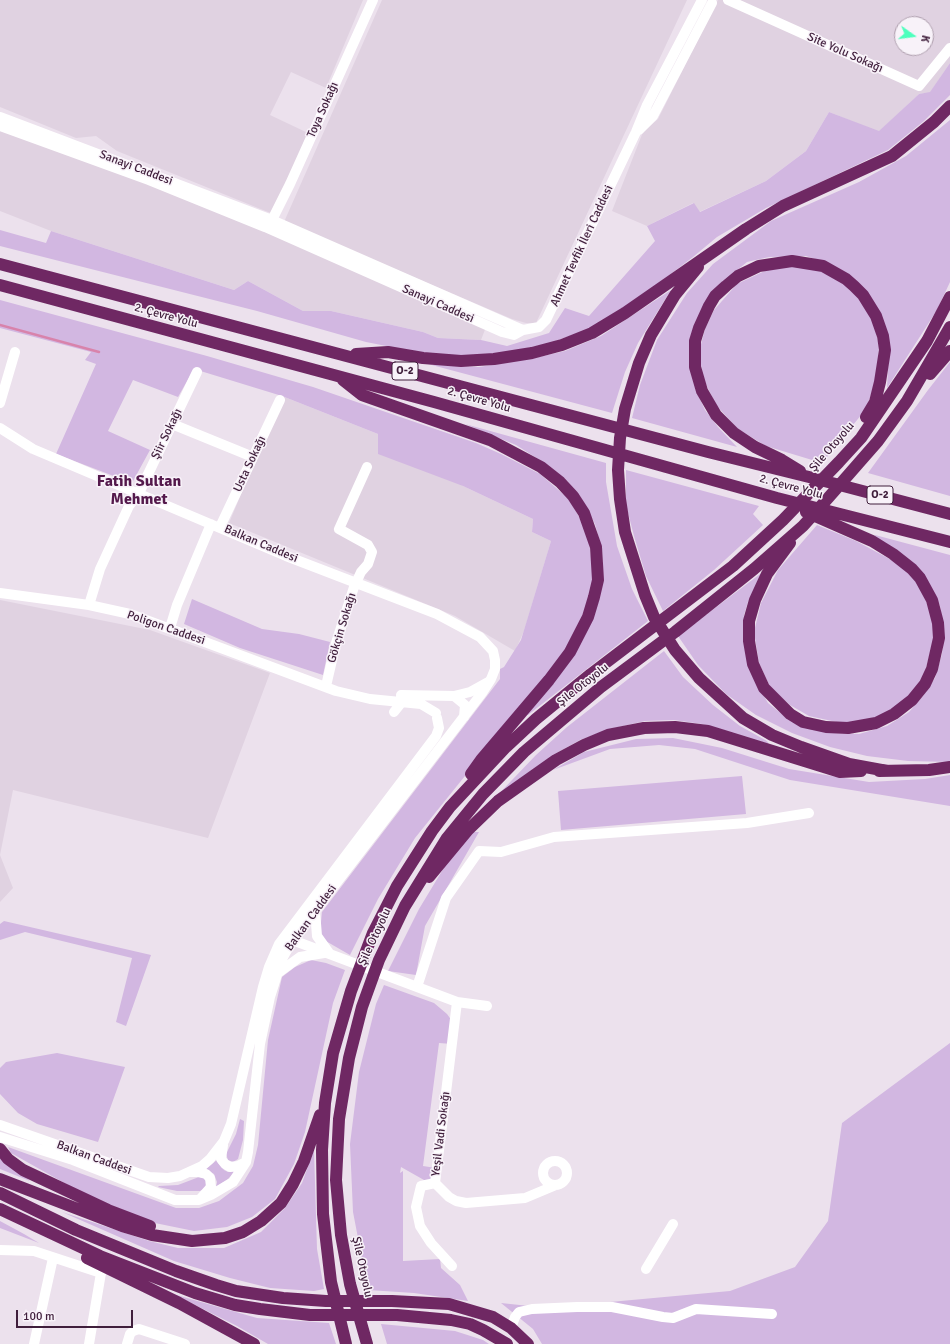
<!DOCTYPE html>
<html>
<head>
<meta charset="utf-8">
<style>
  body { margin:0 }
  #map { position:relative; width:950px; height:1344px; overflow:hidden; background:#ece1ed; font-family:Signika,sans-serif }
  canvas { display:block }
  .north { position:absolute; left:894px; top:16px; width:40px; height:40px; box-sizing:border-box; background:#f8f2f9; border:1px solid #ae9ead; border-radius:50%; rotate:104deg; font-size:11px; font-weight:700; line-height:16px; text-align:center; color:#401f3c }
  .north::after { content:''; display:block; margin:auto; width:14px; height:18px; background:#4dffbd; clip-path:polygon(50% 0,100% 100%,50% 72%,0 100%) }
  .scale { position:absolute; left:16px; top:1310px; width:117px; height:18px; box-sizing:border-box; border:2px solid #401f3c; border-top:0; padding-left:5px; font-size:12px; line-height:14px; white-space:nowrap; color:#401f3c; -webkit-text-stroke:3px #f8f2f9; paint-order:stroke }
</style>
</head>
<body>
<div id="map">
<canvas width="950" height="1344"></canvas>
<div class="north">K</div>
<div class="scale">100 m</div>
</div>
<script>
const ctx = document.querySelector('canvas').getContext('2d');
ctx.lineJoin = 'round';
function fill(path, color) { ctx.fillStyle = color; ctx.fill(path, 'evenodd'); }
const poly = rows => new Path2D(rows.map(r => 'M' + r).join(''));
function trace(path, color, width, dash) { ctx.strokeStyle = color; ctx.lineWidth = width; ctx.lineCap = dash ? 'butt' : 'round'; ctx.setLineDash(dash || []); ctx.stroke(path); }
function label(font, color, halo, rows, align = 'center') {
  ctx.font = font + ' Signika,sans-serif'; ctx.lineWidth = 3; ctx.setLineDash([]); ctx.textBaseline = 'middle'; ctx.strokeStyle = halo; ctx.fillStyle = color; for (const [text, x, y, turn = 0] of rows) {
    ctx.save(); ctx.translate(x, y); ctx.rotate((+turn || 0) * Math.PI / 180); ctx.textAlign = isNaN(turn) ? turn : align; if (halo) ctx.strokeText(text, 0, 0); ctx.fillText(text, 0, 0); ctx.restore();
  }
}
const built = poly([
  [0,0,363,0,326,88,291,72,270,115,308,133,273,214,117,151,96,136,76,138,0,107],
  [382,0,687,0,536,323,526,323,512,319,284,222],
  [718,0,950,0,950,63,930,93,919,94,879,132,829,112,806,151,766,181,699,212,693,203,647,226,612,211,643,132,658,119],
  [902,24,926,24,926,48,902,48],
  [0,123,128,171,486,327,481,340,438,338,423,332,331,311,303,311,248,281,234,290,51,231,0,211],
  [282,396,378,434,463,486,533,519,532,532,551,541,524,631,515,651,455,616,229,523],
  [0,600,150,630,270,673,208,838,13,790,0,855,13,888,0,902]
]);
const green = poly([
  [950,63,950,95,924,121,888,150,766,208,717,237,693,257,629,306,592,328,550,343,496,355,460,357,422,353,366,342,257,311,0,246,0,230,46,243,51,231,234,290,248,281,303,311,331,311,423,332,438,338,481,340,507,346,549,333,565,308,589,316,655,241,647,226,694,203,700,212,766,181,806,151,829,112,879,131,919,94,930,92],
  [950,120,950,282,937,310,887,388,889,347,882,316,864,289,832,265,806,256,769,257,747,262,724,281,706,301,695,388,705,410,718,427,737,447,632,418,640,385,657,340,687,293,713,264,771,221,859,182,906,156],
  [798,266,820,270,844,283,861,298,873,319,879,346,877,377,866,409,822,463,766,446,738,429,716,405,703,378,699,352,705,329,714,310,737,284,771,268],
  [671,290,638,343,625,372,612,413,428,364,479,367,534,358,565,351,601,336],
  [0,300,207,356,313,387,476,443,501,454,540,474,570,500,588,534,594,578,584,616,568,648,415,838,378,899,350,955,324,940,320,932,322,912,500,679,500,669,504,667,521,640,551,541,532,532,533,519,463,486,378,454,378,434,282,396,194,369,178,397,133,380,108,431,150,450,132,483,56,454,96,364,85,360,91,352,0,328],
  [950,362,950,496,868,473,928,390],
  [465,424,606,463,606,482,617,546,632,589,648,621,528,715,526,714,577,649,603,575,602,550,595,524,580,496,567,481,549,466,516,445],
  [626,470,759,506,753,514,763,525,714,570,663,611,646,576,634,536,626,505],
  [817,525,856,541,899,564,914,579,923,594,931,612,935,634,924,676,907,700,884,714,862,723,841,723,809,716,790,705,770,687,759,663,754,632,761,603,778,570],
  [875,535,950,555,950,762,908,761,867,756,830,747,792,733,756,715,726,694,698,665,678,636,764,571,748,602,744,615,743,632,746,653,754,679,768,703,788,719,834,733,859,734,887,726,909,712,923,696,935,678,942,654,944,632,940,606,931,587,875,537],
  [192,599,262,629,299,634,330,642,323,675,240,648,184,624],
  [664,651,683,677,713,705,740,726,767,741,769,744,702,724,674,720,645,721,610,729,580,740,553,755,490,803,536,755,567,727],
  [673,738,722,748,789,769,869,782,925,779,950,775,950,806,790,780,695,749,659,745,610,749,553,770,584,752,636,739],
  [742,776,746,814,561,830,558,791],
  [473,832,479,832,425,926,416,975,388,971,419,909,448,861],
  [4,921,151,955,126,1026,116,1022,132,958,25,932,0,940,0,924],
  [311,960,326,963,345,970,333,1003,305,1132,294,1164,275,1199,252,1217,227,1227,194,1231,150,1222,84,1194,11,1153,8,1147,176,1208,199,1208,219,1201,243,1183,253,1166,258,1145,268,1040,282,977,295,967],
  [384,985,434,1003,447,1014,452,1021,452,1044,439,1043,423,1166,436,1168,435,1183,424,1180,401,1167,400,1173,403,1171,403,1261,440,1259,441,1268,460,1285,468,1301,414,1293,368,1290,353,1212,350,1144,359,1072,376,1004],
  [950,1043,950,1344,542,1344,533,1329,501,1303,529,1306,610,1302,730,1291,795,1267,828,1221,842,1123],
  [57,1053,125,1067,98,1142,37,1124,18,1113,0,1094,0,1068,6,1062],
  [240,1119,244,1121,243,1140,238,1159,233,1162,228,1160,226,1154,236,1134],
  [314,1150,317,1249,324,1289,314,1291,270,1288,230,1278,174,1261,62,1212,149,1241,178,1248,224,1248,261,1232,285,1208,302,1183],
  [0,1155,5,1161,30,1181,0,1169],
  [218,1159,218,1163,224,1170,228,1172,235,1171,228,1179,216,1187,217,1182,214,1174,206,1169],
  [199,1177,204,1178,207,1183,204,1189,200,1191,177,1191,158,1187,159,1186,178,1185],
  [0,1221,24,1234,39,1243,0,1228],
  [173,1294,257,1318,329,1323,336,1344,268,1344,237,1326],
  [381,1324,455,1331,483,1340,489,1344,387,1344]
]);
const stream = poly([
  [0,325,99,352]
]);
const minor = poly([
  [728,0,919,86,950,48],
  [0,117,272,220,523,330,539,327,546,320,636,132,647,105,702,0],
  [0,126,149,180,265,227,269,225,272,220,290,184,373,0],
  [639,130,653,116,712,3],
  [265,227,502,332,514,335,523,330],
  [0,403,15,352],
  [172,424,253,457],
  [0,428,33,449,286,556,437,614,480,637,493,651,495,660,495,669,491,679,482,693,292,941,282,959,270,997,260,1044,248,1152,246,1162,233,1182,211,1195,199,1200,175,1200,73,1160,0,1137],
  [220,527,280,400],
  [0,593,89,605,130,614,336,691,370,699,421,704,436,713],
  [89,605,100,569,129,506,139,493,197,372],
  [170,628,177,605,211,524],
  [326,686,336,643,354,587,361,572,368,564,372,552,368,545,339,529,367,467],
  [401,695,454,696,465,705,464,717],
  [454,696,470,692,488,682],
  [394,712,402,702],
  [315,911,317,936,329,953],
  [287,938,457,1002,487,1006],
  [278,973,300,957,324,953],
  [417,987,446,898,479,851,501,852,554,837,747,823,809,813],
  [0,1125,149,1177,168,1178,180,1176,202,1166,210,1159,224,1141,231,1124,263,987,269,967,279,944,436,736,439,728,437,718],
  [223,1145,221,1159,225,1164,230,1167,238,1166,246,1162],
  '543 1173a12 12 0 1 1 24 0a12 12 0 1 1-24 0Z',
  [189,1172,198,1172,206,1174,210,1178,211,1187,201,1198],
  [435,1183,457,1002],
  [435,1183,449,1197,456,1201,466,1203,525,1198,556,1185],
  [435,1183,421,1186,416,1207,420,1226,431,1243,452,1266],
  [0,1250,34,1251,101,1273,89,1344],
  [646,1269,673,1224],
  [511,1328,515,1317,519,1312,532,1309,577,1307,612,1307,663,1317,673,1318,696,1309,772,1314],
  [34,1344,53,1258],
  [127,1344,130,1334,133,1331,139,1329,185,1344]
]);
const highway = poly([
  [0,264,708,452,809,477,950,514],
  [698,267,675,295,651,335,639,363,625,409,620,438,618,470,620,499,625,532,645,595,654,617,675,650,699,678,743,718,772,735,801,747,849,764,887,771],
  [0,285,434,402,777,498,950,542],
  [356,354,388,352,423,358,461,361,494,359,532,353,562,345,592,333,625,313,746,229,783,206,892,156,934,122,950,106],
  [930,374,950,351],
  [343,380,362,395,490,440,541,467,560,482,573,496,584,513,596,547,598,580,594,597,588,617,570,652,549,680,481,760,471,774],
  [800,471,782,460,755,447,734,433,716,415,702,391,695,367,695,341,699,328,709,306,715,296,726,286,738,276,759,266,792,261,823,266,846,279,854,286,863,295,876,316,883,336,885,350,880,382,875,402,866,417],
  [790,543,767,574,755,600,749,621,749,641,753,664,764,688,790,714,803,722,826,727,848,728,876,723,894,714,912,700,925,684,932,669,939,638,938,623,932,600,920,578,912,569,893,554,872,541,806,512],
  [879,771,929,770,950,767],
  [429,877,468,830,498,801,556,760,584,745,608,735,644,728,675,727,708,731,840,772,861,771],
  [0,1149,8,1159,23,1170,108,1210,150,1226],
  [0,1179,122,1226,152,1235,192,1241,225,1238,243,1232,261,1221,281,1203,293,1184,304,1161,320,1115],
  [0,1193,76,1230,176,1271,216,1285,236,1291,283,1298,326,1301,392,1301,449,1304,493,1317,511,1328,528,1344],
  [0,1209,100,1256,195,1293,235,1305,260,1309,310,1315,397,1315,451,1320,470,1324,483,1330,507,1344],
  [87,1258,179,1303,254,1344],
  [346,1344,331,1282,323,1214,322,1150,325,1103,333,1053,351,991,373,933,397,886,432,831,450,807,506,747,536,719,591,674,733,566,783,520,839,462,861,438,927,341,950,297],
  [367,1344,350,1284,341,1235,336,1180,339,1119,349,1058,362,1007,379,960,405,906,447,838,483,794,524,752,601,687,675,632,754,569,803,526,829,497,878,441,907,401,950,327]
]);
const shields = [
  [405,371,26],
  [880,495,26]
];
const shieldNames = [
  ["O-2",405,371],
  ["O-2",880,495]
];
const streetNames = [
  ["Site Yolu Sokağı",845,53,24],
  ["Toya Sokağı",323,110,-66],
  ["Sanayi Caddesi",136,168,21],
  ["Ahmet Tevfik İleri Caddesi",582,246,-65],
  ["Sanayi Caddesi",438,304,24],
  ["2. Çevre Yolu",166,316,15],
  ["2. Çevre Yolu",479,400,16],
  ["Şiir Sokağı",167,434,-64],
  ["Şile Otoyolu",832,447,-49],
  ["Usta Sokağı",250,464,-65],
  ["2. Çevre Yolu",791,487,15],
  ["Balkan Caddesi",261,544,23],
  ["Poligon Caddesi",166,628,19],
  ["Gökçin Sokağı",342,628,-73],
  ["Şile Otoyolu",583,685,-38],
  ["Balkan Caddesi",311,918,-54],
  ["Şile Otoyolu",375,937,-65],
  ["Yeşil Vadi Sokağı",441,1134,-83],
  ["Balkan Caddesi",94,1158,20],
  ["Şile Otoyolu",362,1267,78]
];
const districtNames = [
  ["Fatih Sultan",139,482],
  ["Mehmet",139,500]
];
fill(built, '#e0d2e1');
fill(green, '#d2b7e1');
trace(stream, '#d883ab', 2.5);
trace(minor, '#fff', 10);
trace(highway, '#6f2863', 12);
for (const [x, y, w] of shields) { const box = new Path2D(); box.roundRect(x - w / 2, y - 9, w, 18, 3); ctx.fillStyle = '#f8f2f9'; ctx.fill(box); trace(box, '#401f3c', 1); }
label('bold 11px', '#401f3c', null, shieldNames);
label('12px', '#401f3c', '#f8f2f9', streetNames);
label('bold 16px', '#54194c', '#f8f2f9', districtNames);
</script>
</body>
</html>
